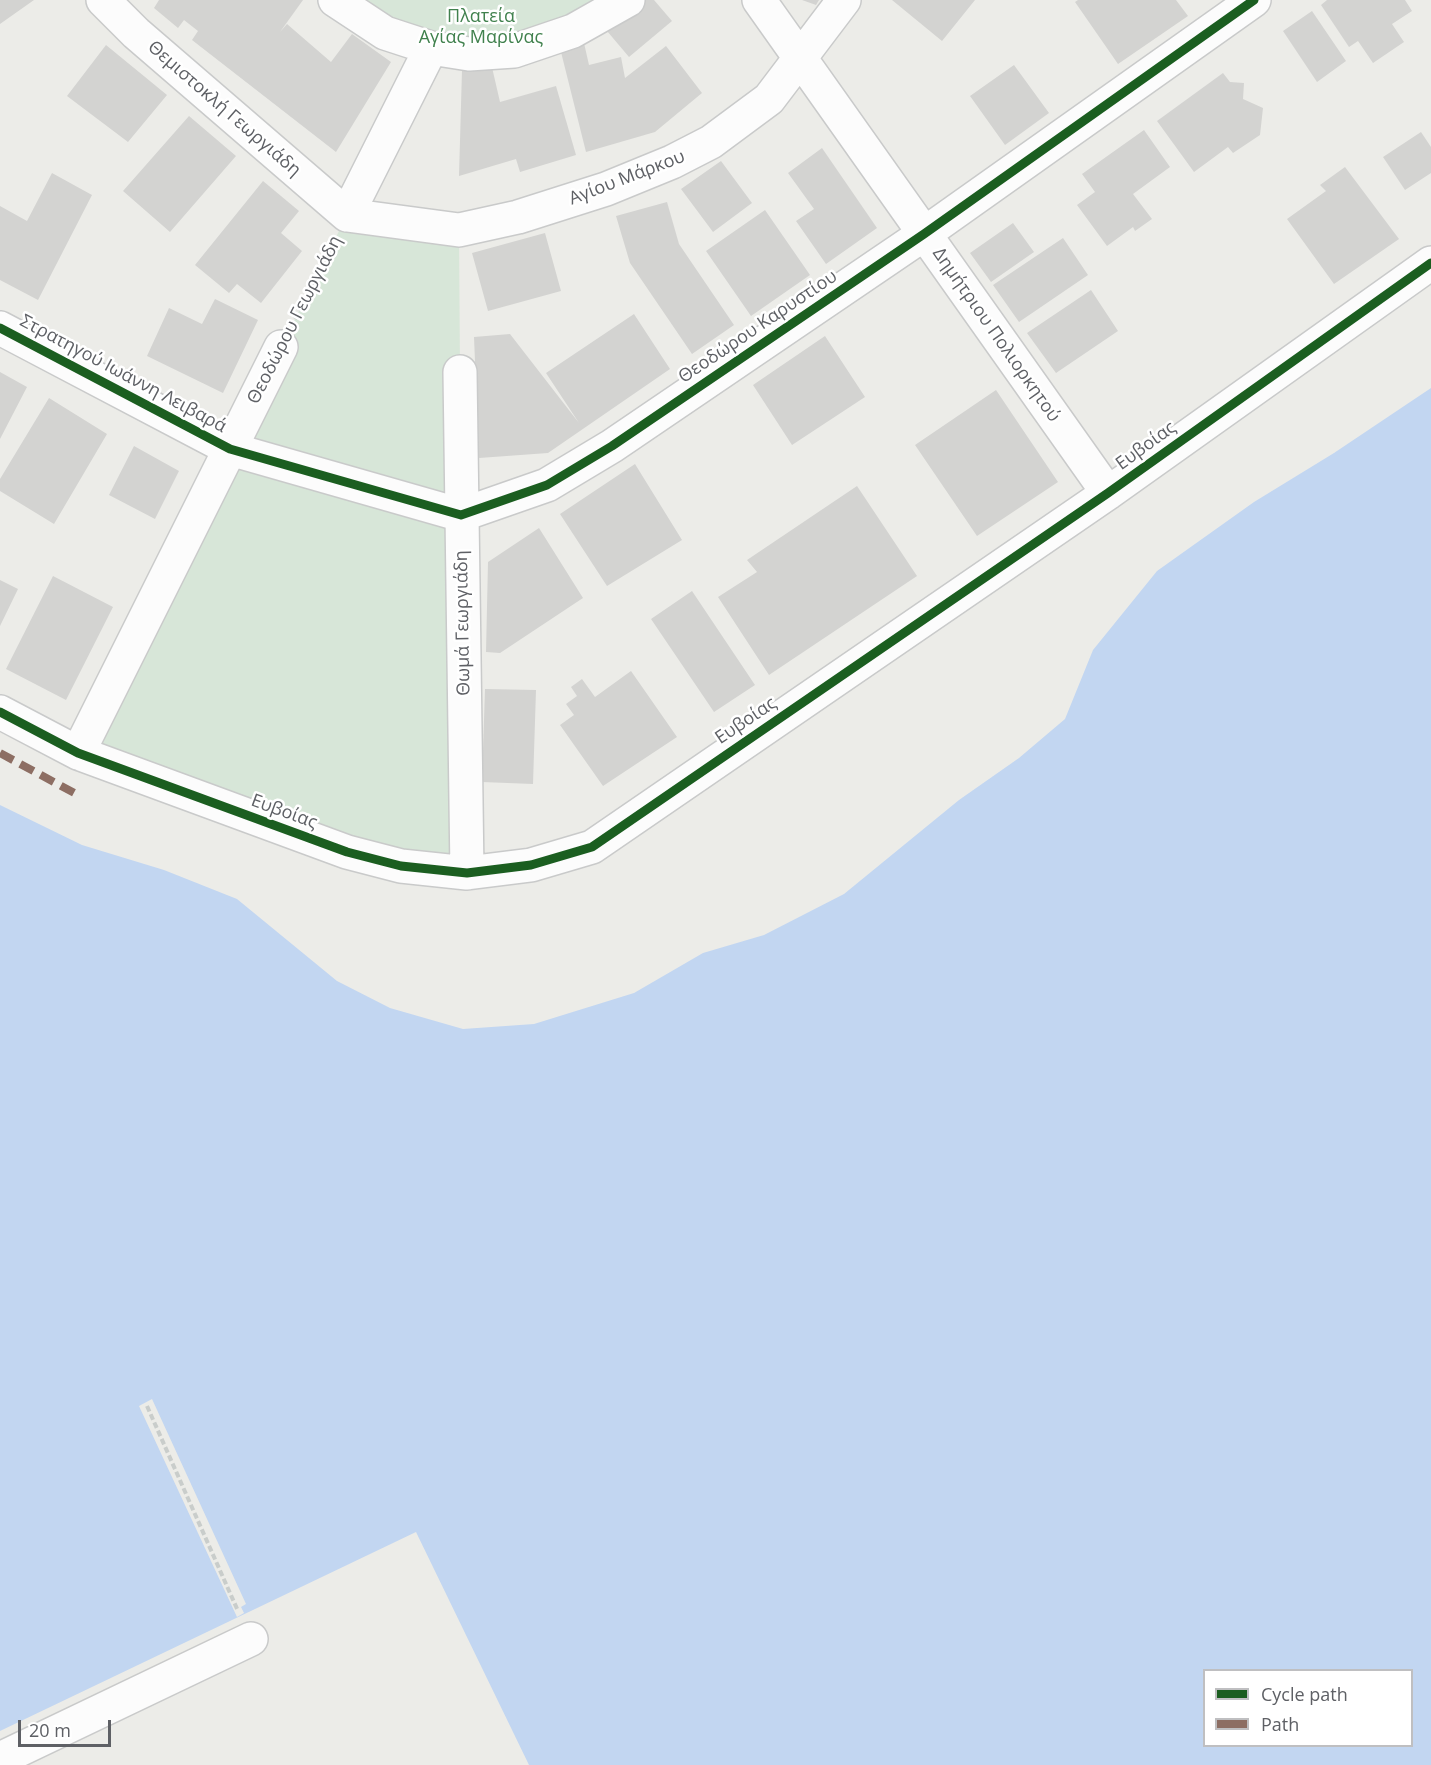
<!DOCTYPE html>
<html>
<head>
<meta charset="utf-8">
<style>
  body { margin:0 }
  #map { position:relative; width:1431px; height:1765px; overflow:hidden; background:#ecece8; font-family:"Open Sans",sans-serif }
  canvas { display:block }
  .legend { position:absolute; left:1203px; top:1669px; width:210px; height:78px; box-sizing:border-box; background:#fff; border:2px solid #bfbfc1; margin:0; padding:8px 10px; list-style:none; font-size:18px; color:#5e6065 }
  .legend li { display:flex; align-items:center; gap:12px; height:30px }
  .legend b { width:30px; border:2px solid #bfbfc1 }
  .scale { position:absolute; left:18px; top:1720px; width:93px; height:27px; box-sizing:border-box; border:3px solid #5e6065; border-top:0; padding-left:8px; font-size:18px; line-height:21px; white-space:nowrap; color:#5e6065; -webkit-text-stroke:4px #fff; paint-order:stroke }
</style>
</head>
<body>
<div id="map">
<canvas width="1431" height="1765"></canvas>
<ul class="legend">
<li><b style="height:8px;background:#1b5e20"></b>Cycle path</li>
<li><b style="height:8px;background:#8d6e63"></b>Path</li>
</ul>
<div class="scale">20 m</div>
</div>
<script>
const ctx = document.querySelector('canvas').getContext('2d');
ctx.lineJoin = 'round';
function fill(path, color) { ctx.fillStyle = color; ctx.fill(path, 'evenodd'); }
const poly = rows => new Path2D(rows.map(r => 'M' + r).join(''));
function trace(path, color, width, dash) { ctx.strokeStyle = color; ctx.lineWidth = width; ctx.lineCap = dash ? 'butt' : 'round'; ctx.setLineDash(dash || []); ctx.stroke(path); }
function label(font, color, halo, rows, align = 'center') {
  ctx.font = font + ' "Open Sans",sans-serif'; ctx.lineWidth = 5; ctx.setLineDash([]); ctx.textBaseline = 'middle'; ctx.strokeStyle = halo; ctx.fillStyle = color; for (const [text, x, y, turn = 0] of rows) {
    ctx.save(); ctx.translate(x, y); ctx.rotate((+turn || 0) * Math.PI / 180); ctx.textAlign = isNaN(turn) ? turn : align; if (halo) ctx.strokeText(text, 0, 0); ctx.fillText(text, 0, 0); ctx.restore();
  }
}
const green = poly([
  [335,0,628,0,469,54],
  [347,215,459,230,461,515,467,873,78,753]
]);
const water = poly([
  [1431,388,1431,1765,529,1765,416,1532,0,1731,0,805,82,845,164,870,237,899,337,981,390,1008,463,1029,534,1024,634,993,703,953,764,935,844,894,959,800,1019,758,1065,719,1093,650,1157,571,1254,502,1334,453],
  [1204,1670,1412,1670,1412,1746,1204,1746]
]);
const pier = poly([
  [152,1399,246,1604,241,1607,244,1613,237,1617,139,1406]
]);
const building = poly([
  [0,0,34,0,0,24],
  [159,0,303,0,280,32,287,24,331,62,352,34,391,62,336,152,192,40,198,31,184,20,178,28,154,8],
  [644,0,654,0,672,21,629,57,607,31],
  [802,0,819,0,816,5],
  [892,0,975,0,942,41],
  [1078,0,1176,0,1188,16,1118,64,1075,2],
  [1327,0,1405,0,1412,11,1392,24,1404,42,1373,63,1358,41,1349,47,1321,5],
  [1312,11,1346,61,1317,82,1283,31],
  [584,43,589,65,621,57,625,78,666,46,702,93,655,132,586,152,560,48],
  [106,45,167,95,128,142,67,96],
  [491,63,500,102,556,86,576,155,520,172,516,159,459,176,462,70],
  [1014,65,1049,113,1005,145,970,96],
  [1223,73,1230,82,1244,83,1243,99,1263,108,1260,135,1233,153,1228,147,1194,172,1157,121],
  [189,116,236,156,170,232,123,191],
  [1144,130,1170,167,1133,194,1152,219,1135,231,1133,227,1107,246,1077,205,1095,192,1082,174],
  [1421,132,1431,147,1431,173,1405,190,1383,157],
  [822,148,877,228,826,264,796,221,814,209,788,173],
  [721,161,752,203,713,232,681,189],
  [1345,167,1399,239,1334,284,1287,219,1326,191,1320,185],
  [52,173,92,195,38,300,0,280,0,206,27,221],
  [263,181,299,211,281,233,302,251,261,303,237,284,229,293,195,265],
  [667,202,679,244,734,325,692,354,630,263,616,216],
  [765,210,810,275,751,316,706,251],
  [1013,223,1034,252,991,282,970,253],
  [545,233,561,291,488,311,472,253],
  [1063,238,1088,275,1019,322,993,285],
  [1091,290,1118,331,1056,373,1027,333],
  [215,299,258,320,223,393,147,356,169,308,202,324],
  [634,314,670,369,548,453,479,458,474,337,510,334,579,423,546,373],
  [825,336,865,397,792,445,753,385],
  [0,372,27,387,0,439],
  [996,390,1058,482,977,536,915,445],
  [49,398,107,434,54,524,0,491,0,479],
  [134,446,179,471,155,519,109,495],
  [635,464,682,540,607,586,560,514],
  [857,486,917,576,769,675,718,597,757,572,747,560],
  [539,528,583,598,500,653,486,652,488,562],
  [53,576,113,607,66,700,6,669],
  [0,580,18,589,0,626],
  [692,591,755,685,714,712,651,619],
  [631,671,677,737,603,786,560,725,574,715,566,704,577,696,571,687,582,679,595,697],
  [485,689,536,690,533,784,482,782]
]);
const path = poly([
  [295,319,334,242],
  [147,1406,238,1611]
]);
const minor = poly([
  [103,0,136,33,347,215],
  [335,0,385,33,431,48,469,54,514,51,573,31,628,0],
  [759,0,1108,493],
  [347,215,459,230,518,217,606,189,672,162,711,142,769,99,844,0],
  [347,215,431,48],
  [0,328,230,449,461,515,547,485,612,446,924,234,1254,0],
  [460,372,467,873],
  [0,712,78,753,347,852,401,866,467,873,531,865,592,847,1108,493,1431,263],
  [78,753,281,347],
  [0,1759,251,1639]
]);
const quiet = poly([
  [0,753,78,795]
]);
const cycleway = poly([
  [0,328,230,449,461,515,547,485,612,446,924,234,1254,0],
  [0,712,78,753,347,852,401,866,467,873,531,865,592,847,1108,493,1431,263]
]);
const parkNames = [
  ["Πλατεία",481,17],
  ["Αγίας Μαρίνας",481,38]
];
const streetNames = [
  ["Θεμιστοκλή Γεωργιάδη",224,109,41],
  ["Αγίου Μάρκου",627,178,-21],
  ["Θεοδώρου Γεωργιάδη",295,320,-63],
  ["Θεοδώρου Καρυστίου",758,327,-34],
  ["Δημήτριου Πολιορκητού",996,335,55],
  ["Στρατηγού Ιωάννη Λειβαρά",123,374,28],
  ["Ευβοίας",1146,446,-36],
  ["Θωμά Γεωργιάδη",463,623,-91],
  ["Ευβοίας",746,721,-34],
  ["Ευβοίας",284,812,20]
];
fill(green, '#d7e6d8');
fill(water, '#c2d6f1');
fill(pier, '#ecece8');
fill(building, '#d3d3d1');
trace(minor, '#c9caca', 36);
trace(path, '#c9cdcb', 4, [6, 3]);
trace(minor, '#fcfcfc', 33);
trace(quiet, '#8d6e63', 8, [15, 8]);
trace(cycleway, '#1b5e20', 9);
label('18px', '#40814d', '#fff', parkNames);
label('18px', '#5e6065', '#fff', streetNames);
</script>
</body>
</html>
